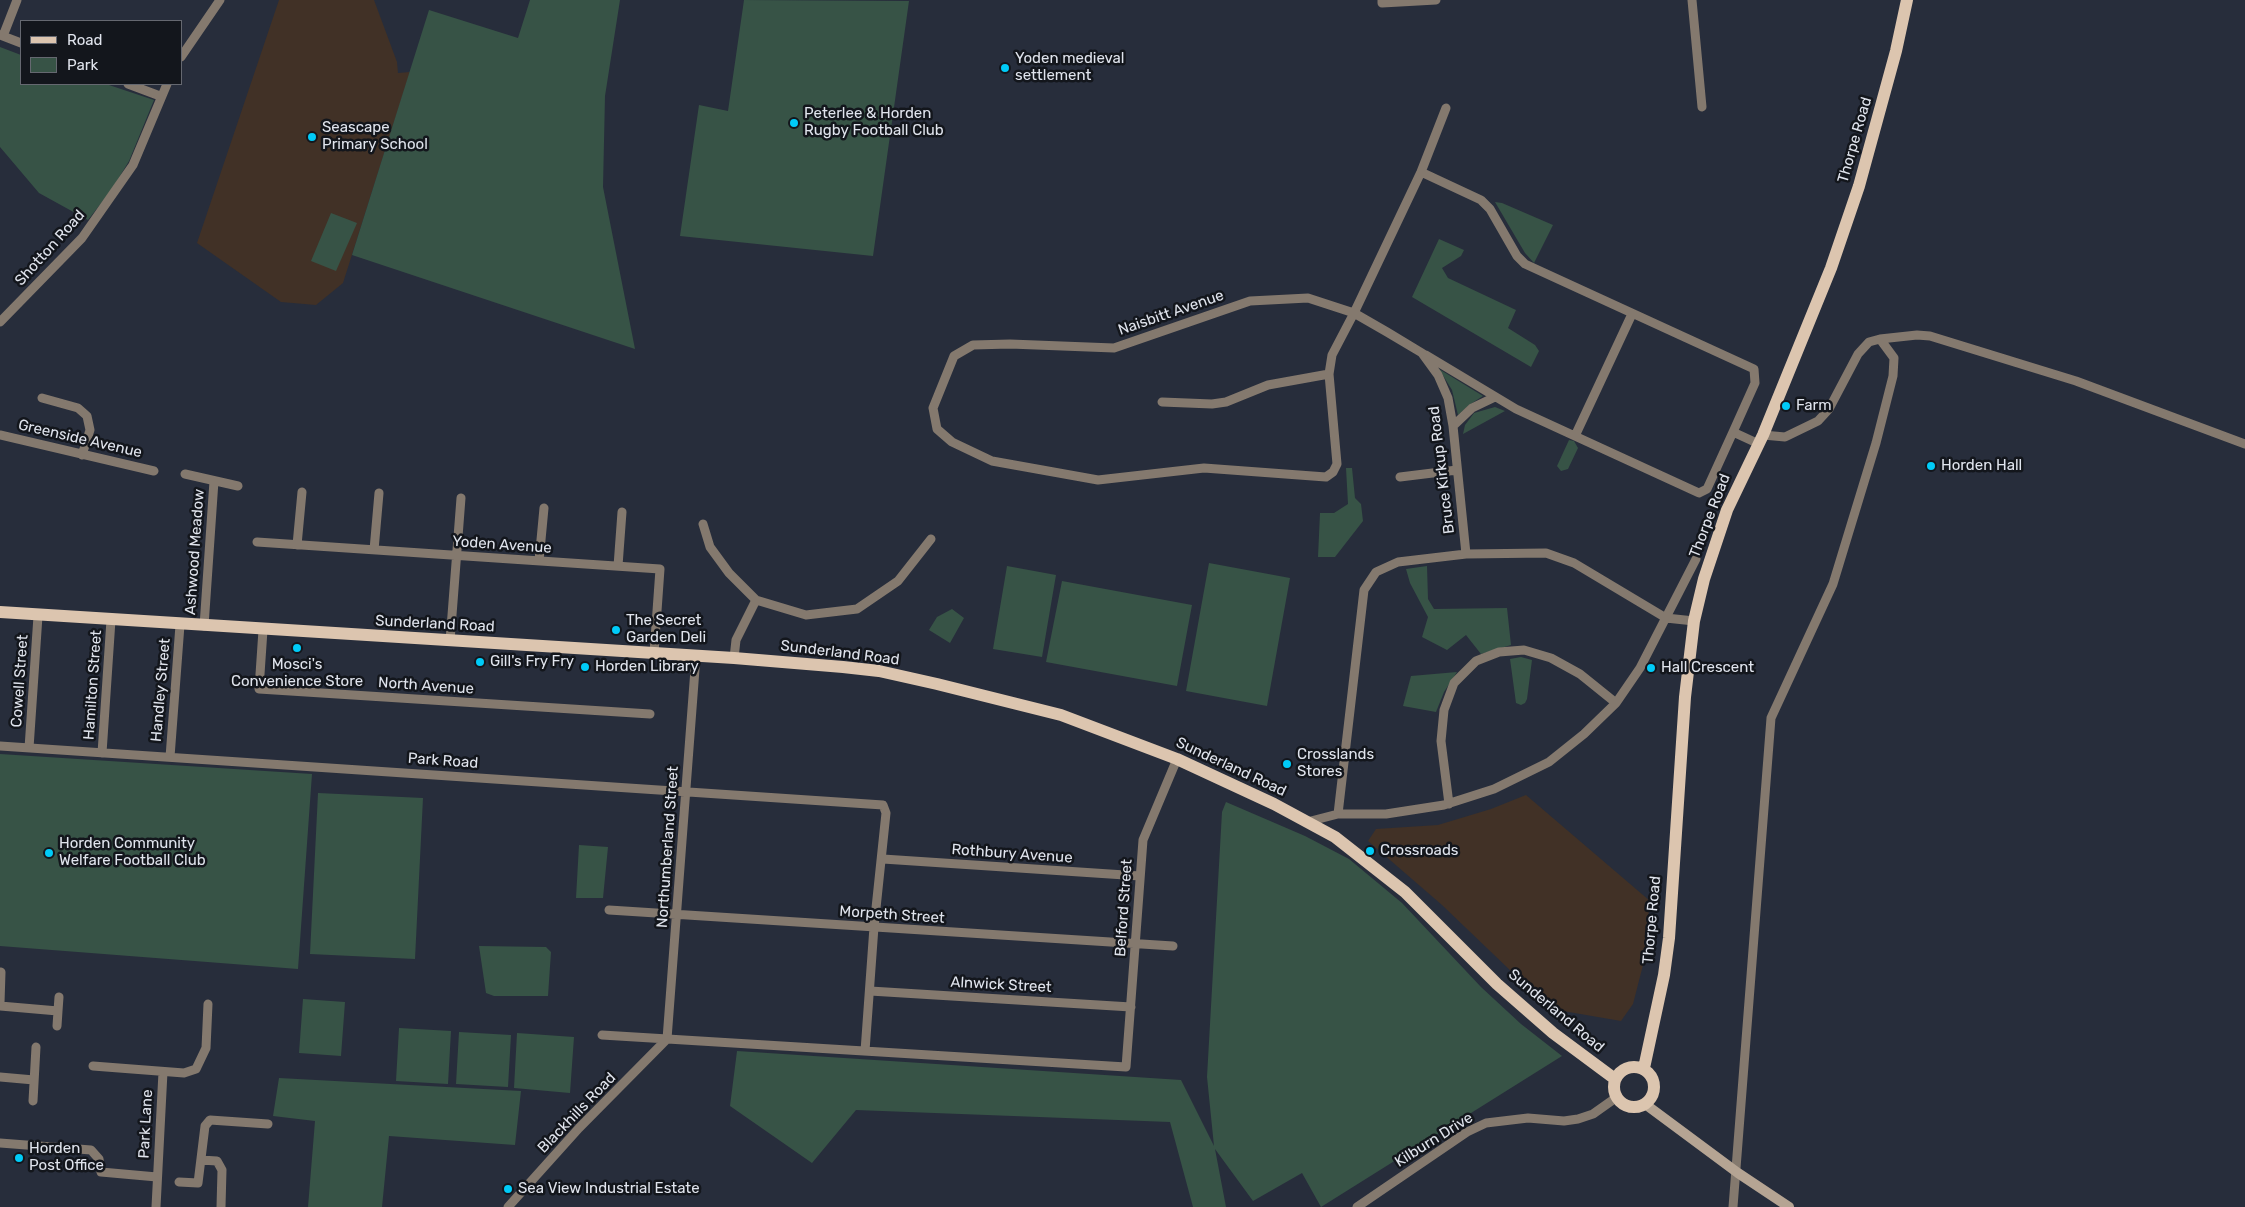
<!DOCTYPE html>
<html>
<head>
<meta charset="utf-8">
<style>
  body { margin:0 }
  #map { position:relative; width:2245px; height:1207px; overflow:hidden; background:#272d3b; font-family:Rubik,sans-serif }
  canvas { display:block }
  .legend { position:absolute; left:20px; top:20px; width:162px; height:65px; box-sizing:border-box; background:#13161c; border:1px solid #656870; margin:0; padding:6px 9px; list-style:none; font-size:15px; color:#e0e4ed }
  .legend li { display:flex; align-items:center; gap:10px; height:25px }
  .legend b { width:25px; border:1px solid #656870 }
</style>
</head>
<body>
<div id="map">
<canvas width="2245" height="1207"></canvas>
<ul class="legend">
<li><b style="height:6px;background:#dcc5af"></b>Road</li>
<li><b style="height:14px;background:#375346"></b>Park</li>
</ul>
</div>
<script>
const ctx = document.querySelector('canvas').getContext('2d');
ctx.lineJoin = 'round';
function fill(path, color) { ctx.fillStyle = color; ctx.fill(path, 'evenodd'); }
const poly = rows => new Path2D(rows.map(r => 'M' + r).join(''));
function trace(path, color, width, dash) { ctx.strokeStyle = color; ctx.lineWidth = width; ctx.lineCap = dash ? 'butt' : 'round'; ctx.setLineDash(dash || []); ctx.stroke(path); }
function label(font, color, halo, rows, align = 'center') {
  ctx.font = font + ' Rubik,sans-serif'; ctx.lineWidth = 5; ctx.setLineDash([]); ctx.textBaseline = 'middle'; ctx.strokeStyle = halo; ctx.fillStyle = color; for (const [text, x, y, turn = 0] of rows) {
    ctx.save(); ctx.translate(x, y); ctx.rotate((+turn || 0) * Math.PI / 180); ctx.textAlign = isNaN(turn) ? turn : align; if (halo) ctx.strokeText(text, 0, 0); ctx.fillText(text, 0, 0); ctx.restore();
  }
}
const education = poly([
  [279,0,374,0,397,62,398,73,410,72,343,283,316,305,281,302,197,243],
  [1526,795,1650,901,1643,965,1633,1004,1621,1021,1563,1011,1513,973,1442,905,1368,841,1376,829,1438,825,1491,809]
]);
const green = poly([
  [530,0,620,0,605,96,603,187,635,349,352,255,429,10,518,38],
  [744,0,909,1,873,256,680,236,699,105,728,111],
  [0,47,21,55,21,84,106,84,154,100,129,161,112,189,88,220,39,193,0,147],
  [1495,202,1502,203,1553,225,1534,263,1525,253],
  [331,213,357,223,336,271,311,261],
  [1439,239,1464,250,1461,256,1442,268,1448,278,1516,310,1508,328,1535,345,1539,351,1531,367,1412,297],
  [1439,369,1483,396,1469,405,1458,415,1452,390],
  [1495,407,1505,411,1463,434,1465,425,1474,413],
  [1569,440,1574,441,1578,448,1568,469,1561,471,1557,466],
  [1346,468,1352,468,1355,498,1361,504,1363,521,1335,557,1318,557,1320,513,1334,513,1348,504],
  [1209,563,1290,578,1267,706,1186,691],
  [1007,566,1056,575,1042,657,993,649],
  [1427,566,1428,599,1434,609,1507,608,1511,645,1481,654,1466,635,1447,650,1422,637,1428,617,1410,583,1406,569],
  [1062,581,1192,605,1177,686,1046,662],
  [952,609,964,618,950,643,929,630,937,617],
  [1521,657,1532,660,1527,699,1525,703,1521,705,1516,703,1510,659],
  [1457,672,1444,692,1436,712,1403,706,1411,676],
  [0,754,312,774,298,969,0,946],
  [318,793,423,798,415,959,310,954],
  [1226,802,1305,836,1349,859,1402,903,1481,987,1521,1024,1562,1056,1321,1207,1302,1173,1253,1201,1215,1149,1226,1207,1193,1207,1170,1122,856,1110,812,1163,730,1106,737,1051,1181,1080,1214,1146,1207,1077,1222,812],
  [579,845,608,847,603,898,576,898],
  [479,946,546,947,551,952,548,996,494,996,486,993],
  [303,999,345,1002,341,1056,299,1053],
  [399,1028,451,1031,448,1084,396,1081],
  [459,1032,511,1035,508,1087,456,1084],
  [517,1033,574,1037,570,1093,514,1088],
  [279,1078,521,1091,515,1145,389,1136,382,1207,308,1207,315,1121,273,1116]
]);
const street = poly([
  [1382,0,1382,3,1436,0],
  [1692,0,1702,107],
  [0,35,21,43],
  [3,36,17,0],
  [181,57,220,0],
  [128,84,160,96],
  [1446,108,1421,172,1354,313,1332,355,1329,374,1337,464,1333,472,1326,477,1204,468,1098,480,992,461,952,442,937,429,933,408,954,356,973,345,1010,344,1114,348,1250,301,1308,298,1354,313,1387,332,1422,353,1438,375,1448,398,1453,426,1466,554],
  [1421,172,1481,200,1490,209,1517,256,1525,264,1754,369,1755,383,1733,432,1759,444],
  [0,322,82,238,133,165,167,84],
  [1426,355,1516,409,1699,493,1707,489,1733,432],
  [42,398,78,408,87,416,90,430,82,455],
  [1162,402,1212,404,1226,402,1268,385,1329,374],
  [1453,426,1472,408,1495,397],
  [0,435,154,471],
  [1763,435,1785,437,1818,421,1829,409,1858,354,1869,342,1880,339,1917,335,1930,336,2076,381,2245,444],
  [1575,436,1632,314],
  [185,474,238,486],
  [1400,477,1457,470],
  [703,524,710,547,729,573,756,600,806,615,857,609,898,581,931,539],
  [257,542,660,569,654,653],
  [297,545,302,492],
  [374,550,379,493],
  [539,561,544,508],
  [618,566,622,512],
  [204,626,214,481],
  [263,630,259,689,650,714],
  [450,641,461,498],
  [734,658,736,640,756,600],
  [0,746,883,805,886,813,874,927,865,1051],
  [29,748,38,616],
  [102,753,111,620],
  [170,757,180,625],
  [1449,804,1441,741,1444,710,1454,683,1476,661,1499,652,1524,650,1551,658,1580,674,1616,703],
  [1338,814,1364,590,1376,572,1398,562,1466,554,1546,553,1574,563,1666,618,1694,621],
  [1307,822,1338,814,1386,814,1444,805,1494,789,1549,762,1584,734,1616,703,1640,668,1696,559],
  [883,859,1140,876],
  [609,910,1173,946],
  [870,991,1131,1007],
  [0,1003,1,972],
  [0,1006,58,1011,59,997],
  [57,1026,58,1011],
  [602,1035,1126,1067,1143,840,1177,759],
  [93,1066,184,1073,196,1069,206,1048,208,1004],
  [0,1077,34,1080],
  [33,1101,36,1047],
  [0,1143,91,1150,99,1159,101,1172,157,1177],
  [201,1160,217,1161,222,1170,221,1207],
  [179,1182,198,1183,205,1126,210,1120,268,1124],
  [156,1207,163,1072],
  [508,1207,579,1128,667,1039,696,656],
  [1357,1207,1467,1132,1486,1123,1528,1118,1564,1121,1578,1119,1593,1114,1617,1097],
  [1733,1207,1771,718,1833,584,1876,443,1893,376,1894,358,1880,339]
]);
const secondary = poly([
  [1645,1104,1738,1173,1789,1207]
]);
const primary = poly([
  [0,612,734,658,843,667,879,671,937,684,1061,715,1177,759,1274,804,1335,837,1405,892,1497,984,1553,1033,1615,1079],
  '1614 1087a20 20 0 1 1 40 0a20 20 0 1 1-40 0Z',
  [1644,1068,1664,975,1669,938,1685,697,1694,621,1704,579,1727,510,1763,435,1831,268,1859,186,1896,51,1907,0]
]);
const markers = [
  [1005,68,5,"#00cbf8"],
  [794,123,5,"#00cbf8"],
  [312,137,5,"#00cbf8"],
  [1786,406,5,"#00cbf8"],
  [1931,466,5,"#00cbf8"],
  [616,630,5,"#00cbf8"],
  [297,648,5,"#00cbf8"],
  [480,662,5,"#00cbf8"],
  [585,667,5,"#00cbf8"],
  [1651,668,5,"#00cbf8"],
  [1287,764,5,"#00cbf8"],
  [1370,851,5,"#00cbf8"],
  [49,853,5,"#00cbf8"],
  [19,1158,5,"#00cbf8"],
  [508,1189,5,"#00cbf8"]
];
const poiNames = [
  ["Yoden medieval",1015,59],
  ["settlement",1015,76],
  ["Peterlee & Horden",804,114],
  ["Rugby Football Club",804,131],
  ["Seascape",322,128],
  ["Primary School",322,145],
  ["Farm",1796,406],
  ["Horden Hall",1941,466],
  ["The Secret",626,621],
  ["Garden Deli",626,638],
  ["Gill's Fry Fry",490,662],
  ["Mosci's",297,665,"center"],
  ["Convenience Store",297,682,"center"],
  ["Horden Library",595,667],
  ["Hall Crescent",1661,668],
  ["Crosslands",1297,755],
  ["Stores",1297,772],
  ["Horden Community",59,844],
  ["Welfare Football Club",59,861],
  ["Crossroads",1380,851],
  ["Horden",29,1149],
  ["Post Office",29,1166],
  ["Sea View Industrial Estate",518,1189]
];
const streetNames = [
  ["Thorpe Road",1855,140,-74],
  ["Shotton Road",50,248,-48],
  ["Naisbitt Avenue",1171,313,-19],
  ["Greenside Avenue",80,439,13],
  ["Bruce Kirkup Road",1442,470,-97],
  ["Thorpe Road",1710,516,-69],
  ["Yoden Avenue",502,545,4],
  ["Ashwood Meadow",195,552,-86],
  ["Sunderland Road",435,624,3],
  ["Sunderland Road",840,653,7],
  ["Cowell Street",20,681,-86],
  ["Hamilton Street",93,685,-86],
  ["North Avenue",426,686,4],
  ["Handley Street",161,690,-85],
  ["Park Road",443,761,4],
  ["Sunderland Road",1231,767,25],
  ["Northumberland Street",668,847,-86],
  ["Rothbury Avenue",1012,854,4],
  ["Belford Street",1124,908,-86],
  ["Morpeth Street",892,915,4],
  ["Thorpe Road",1652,920,-85],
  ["Alnwick Street",1001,985,3],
  ["Sunderland Road",1556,1011,40],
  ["Blackhills Road",577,1113,-46],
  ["Park Lane",146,1124,-87],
  ["Kilburn Drive",1434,1140,-32]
];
fill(education, '#413126');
fill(green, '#375346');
trace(street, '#84796e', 9);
trace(secondary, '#b5a493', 10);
trace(primary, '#dcc5af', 12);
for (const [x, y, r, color] of markers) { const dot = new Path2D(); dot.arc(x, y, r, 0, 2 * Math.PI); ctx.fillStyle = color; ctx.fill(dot); trace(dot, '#13161c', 2); }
label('15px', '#e0e4ed', '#13161c', poiNames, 'left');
label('15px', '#e0e4ed', '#13161c', streetNames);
</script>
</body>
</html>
